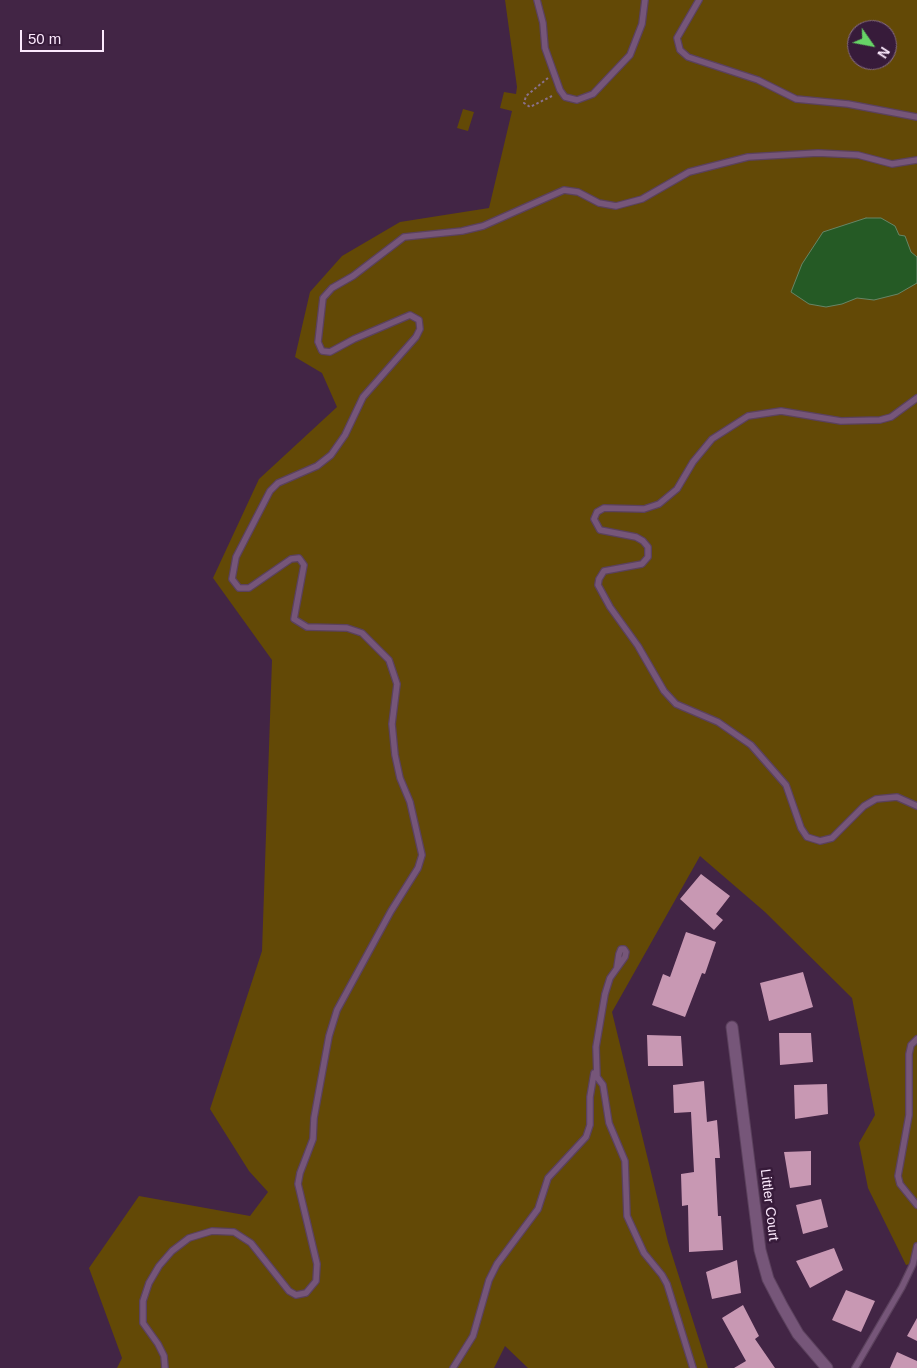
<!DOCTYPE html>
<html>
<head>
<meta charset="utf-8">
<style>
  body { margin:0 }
  #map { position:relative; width:917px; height:1368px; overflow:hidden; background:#422545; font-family:Arial,sans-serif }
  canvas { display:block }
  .north { position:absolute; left:847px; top:20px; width:50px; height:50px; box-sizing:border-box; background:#371b3a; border:1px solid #866d88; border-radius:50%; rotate:123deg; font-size:14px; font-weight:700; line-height:20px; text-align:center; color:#fce9fd }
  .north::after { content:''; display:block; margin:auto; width:18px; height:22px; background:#66d466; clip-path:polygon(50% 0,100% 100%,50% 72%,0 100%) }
  .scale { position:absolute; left:20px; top:30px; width:84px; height:22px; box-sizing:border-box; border:2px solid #fce9fd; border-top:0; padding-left:6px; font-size:15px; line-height:18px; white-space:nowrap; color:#fce9fd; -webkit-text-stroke:4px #371b3a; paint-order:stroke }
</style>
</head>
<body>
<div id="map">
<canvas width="917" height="1368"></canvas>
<div class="north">N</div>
<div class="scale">50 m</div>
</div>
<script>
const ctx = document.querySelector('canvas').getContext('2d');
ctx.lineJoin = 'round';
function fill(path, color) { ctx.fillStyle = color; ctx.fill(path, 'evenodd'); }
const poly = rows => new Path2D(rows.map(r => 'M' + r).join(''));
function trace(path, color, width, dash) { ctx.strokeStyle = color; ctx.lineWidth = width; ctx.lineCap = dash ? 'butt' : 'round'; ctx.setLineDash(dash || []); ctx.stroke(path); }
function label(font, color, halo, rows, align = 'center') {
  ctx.font = font + ' Arial,sans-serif'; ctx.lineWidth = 5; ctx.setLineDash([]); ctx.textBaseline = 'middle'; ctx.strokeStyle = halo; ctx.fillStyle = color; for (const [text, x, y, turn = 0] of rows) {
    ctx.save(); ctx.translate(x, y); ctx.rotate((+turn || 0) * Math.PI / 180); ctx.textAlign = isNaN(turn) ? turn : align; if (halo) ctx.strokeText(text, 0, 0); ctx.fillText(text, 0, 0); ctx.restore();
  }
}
const green = poly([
  [505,0,917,0,917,1262,906,1265,868,1188,859,1143,875,1115,852,998,765,912,700,856,612,1012,668,1242,708,1368,528,1368,505,1346,494,1368,117,1368,122,1358,89,1268,139,1196,250,1216,268,1192,249,1171,210,1109,262,951,272,660,213,578,259,479,337,407,322,373,295,357,310,292,342,256,400,222,489,208,512,111,500,108,504,92,516,94,517,87],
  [857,30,887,30,887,60,857,60],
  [463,109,474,112,468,131,457,128]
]);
const water = poly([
  [866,218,881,218,895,226,899,235,905,236,911,252,917,257,917,283,898,294,874,300,857,298,842,304,826,307,809,304,791,292,802,264,823,232,866,218]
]);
const building = poly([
  [701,874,730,896,716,914,723,920,714,930,680,899],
  [686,932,716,942,705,974,702,973,685,1017,652,1005,663,974,670,977],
  [803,972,813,1007,769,1021,760,983],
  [779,1033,811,1033,813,1062,780,1065],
  [647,1035,681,1036,683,1066,648,1066],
  [704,1081,707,1122,717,1120,720,1158,715,1158,718,1216,721,1216,723,1250,689,1252,688,1205,682,1206,681,1174,694,1172,691,1112,674,1113,673,1085],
  [827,1084,828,1114,795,1119,794,1085],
  [811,1151,811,1185,790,1188,784,1152],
  [821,1199,828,1227,803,1234,796,1205],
  [834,1248,843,1270,810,1288,796,1261],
  [737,1260,741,1293,712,1299,706,1272],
  [846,1290,875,1301,861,1332,832,1320],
  [743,1305,759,1336,755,1339,775,1368,734,1368,746,1361,722,1318],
  [917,1318,917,1341,907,1336],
  [897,1352,917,1361,917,1368,890,1368]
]);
const path = poly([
  [548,78,526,96,524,103,530,107,554,95]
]);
const lane = poly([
  [537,0,543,23,545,48,560,90,565,97,577,100,593,94,630,55,642,24,645,0],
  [699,0,677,38,680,50,688,57,758,80,796,99,848,104,917,117],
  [917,398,891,417,880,420,841,421,781,411,748,416,712,439,693,462,677,489,659,504,644,509,604,508,597,512,594,519,600,530,636,537,643,541,648,547,648,557,642,564,604,571,599,579,598,585,610,607,638,646,664,691,676,704,718,722,751,745,786,785,801,828,807,837,820,841,832,838,864,806,876,799,897,797,917,806],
  [617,967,619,954,621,949,624,949,626,952,625,957,610,978,605,994,596,1047,597,1077,603,1085,609,1123,625,1161,627,1216,644,1253,662,1275,667,1284,693,1368],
  [917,1039,911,1045,909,1054,909,1115,898,1176,900,1184,917,1205],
  [165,1368,164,1356,158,1344,143,1323,143,1301,149,1283,159,1266,172,1251,189,1238,212,1231,234,1232,251,1243,289,1291,296,1295,306,1293,316,1281,317,1264,298,1184,300,1173,313,1139,314,1118,329,1036,337,1010,391,911,418,868,422,855,410,802,400,778,395,755,392,724,397,684,389,660,362,633,347,628,307,627,294,619,304,565,299,558,291,559,249,588,239,588,232,579,236,557,270,491,278,483,317,466,331,455,345,435,363,397,416,337,420,329,419,320,410,315,354,339,330,352,322,351,318,342,323,298,332,288,353,276,404,237,462,231,483,226,564,190,578,192,599,203,616,206,642,199,689,172,748,157,818,153,858,155,892,164,917,160],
  [453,1368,473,1336,489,1280,497,1264,538,1209,548,1178,586,1137,590,1125,590,1097,594,1073],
  [855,1368,902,1287,913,1264,917,1246]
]);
const street = poly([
  [732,1027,760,1250,768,1279,782,1306,798,1334,827,1368]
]);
const streetNames = [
  ["Littler Court",769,1205,83]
];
fill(green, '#634906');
fill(water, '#255a25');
trace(water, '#668566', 1);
fill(building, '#c898b3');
trace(lane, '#5b415d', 8);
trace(street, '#5b415d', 13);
trace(path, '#8a718d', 2, [2.5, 2.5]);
trace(lane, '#765679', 5.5);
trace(street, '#765679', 11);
label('14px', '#fce9fd', '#371b3a', streetNames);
</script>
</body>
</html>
